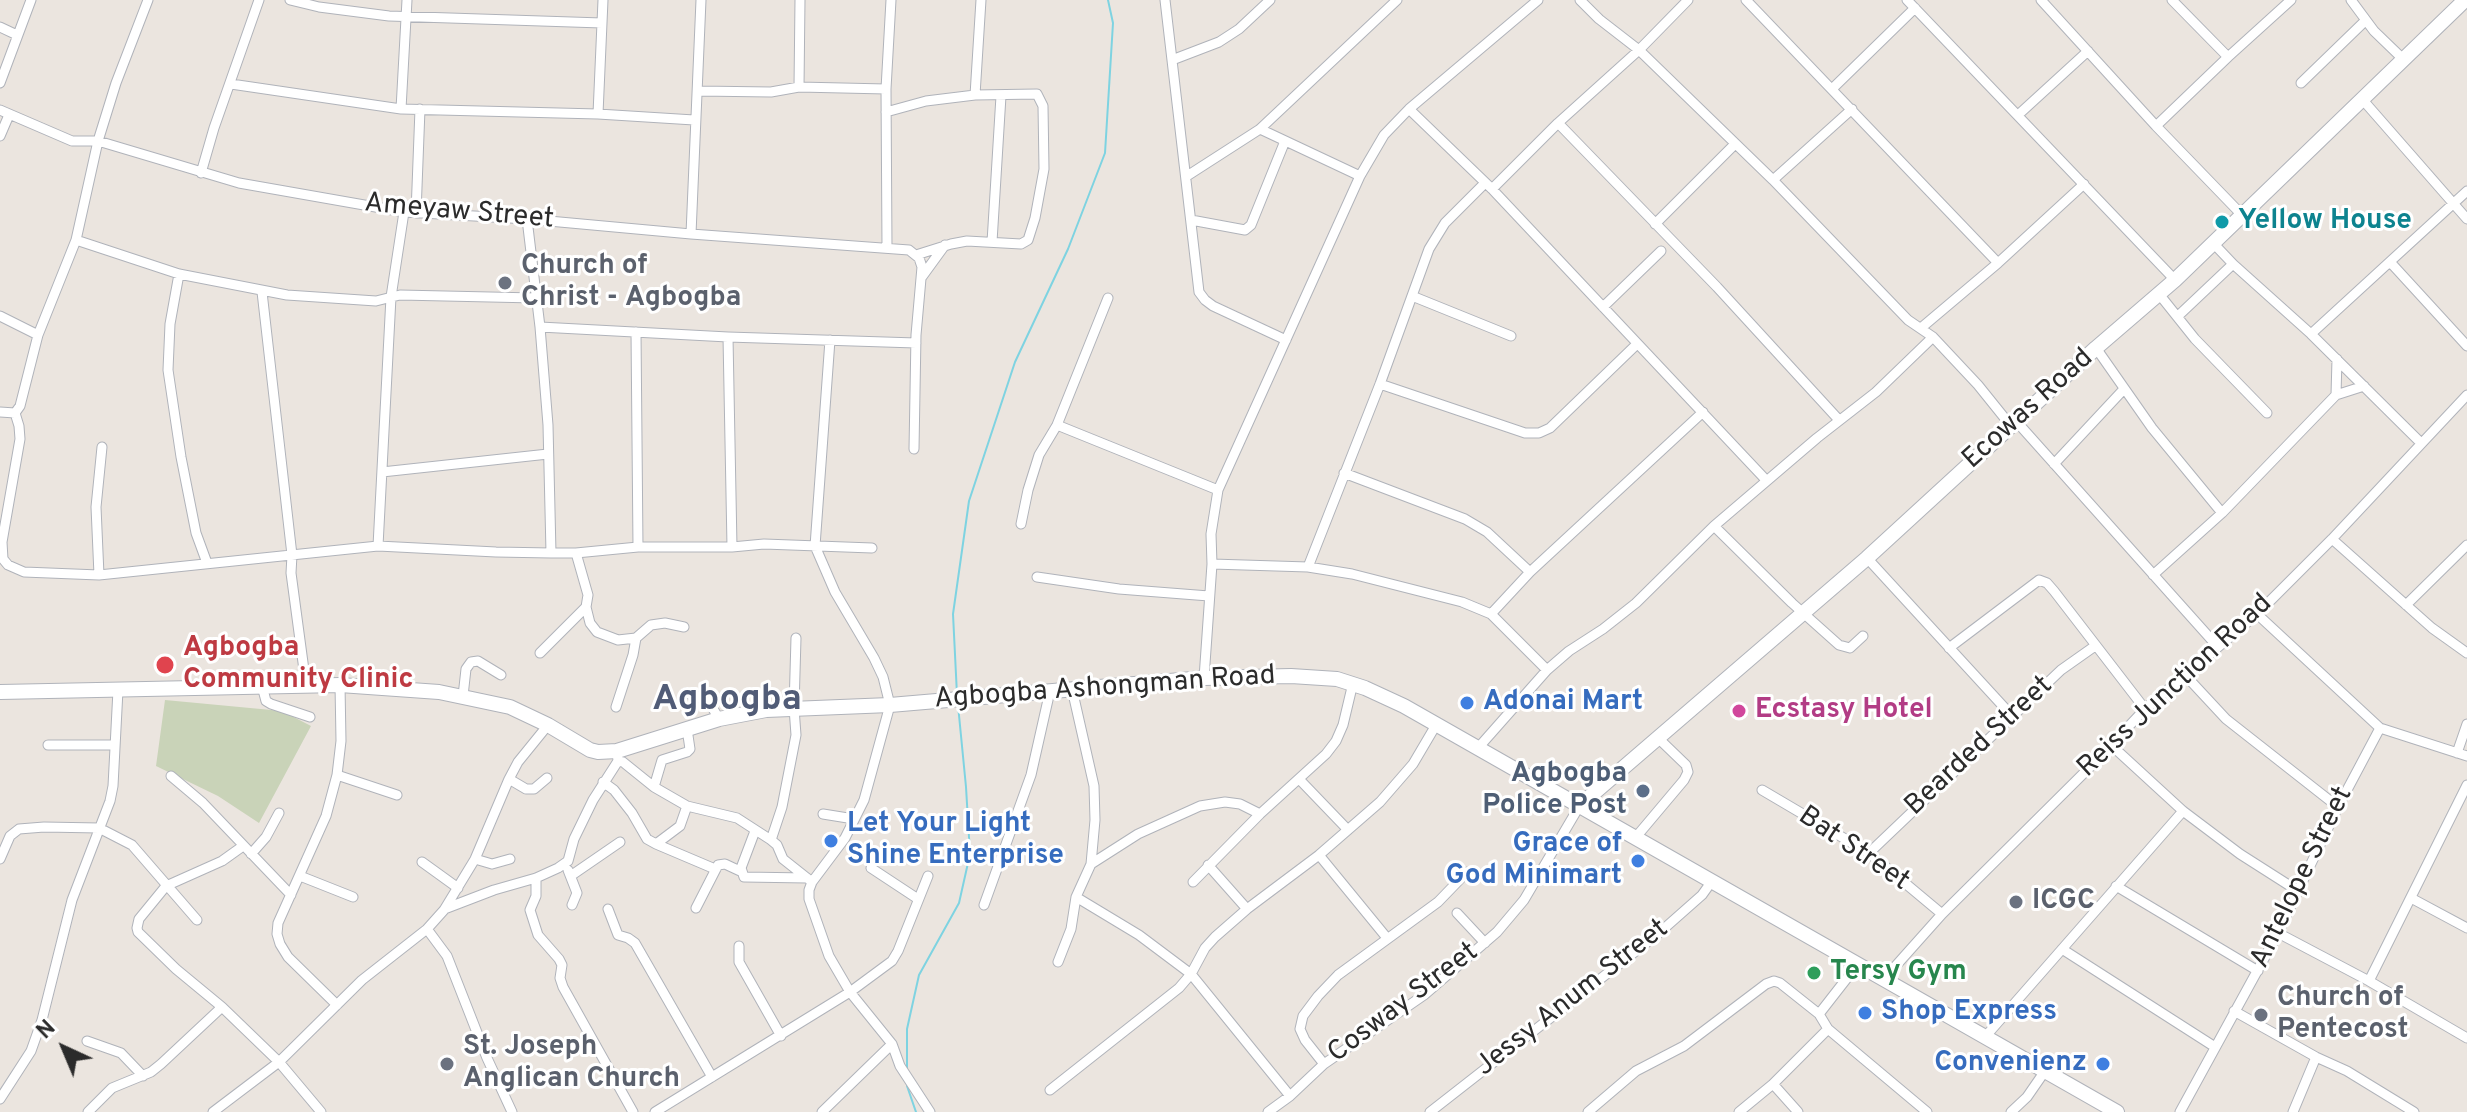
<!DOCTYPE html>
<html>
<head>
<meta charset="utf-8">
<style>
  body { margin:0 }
  #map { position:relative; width:2467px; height:1112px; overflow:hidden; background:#ebe5df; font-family:Overpass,sans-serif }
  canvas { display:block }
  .north { position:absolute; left:24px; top:1008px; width:80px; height:80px; -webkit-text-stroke:6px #fff; paint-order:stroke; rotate:316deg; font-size:22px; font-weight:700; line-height:32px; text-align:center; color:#2b2b2b }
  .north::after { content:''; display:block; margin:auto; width:28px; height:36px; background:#2b2b2b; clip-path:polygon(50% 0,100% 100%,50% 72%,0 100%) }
</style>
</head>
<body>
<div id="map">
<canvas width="2467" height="1112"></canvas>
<div class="north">N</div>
</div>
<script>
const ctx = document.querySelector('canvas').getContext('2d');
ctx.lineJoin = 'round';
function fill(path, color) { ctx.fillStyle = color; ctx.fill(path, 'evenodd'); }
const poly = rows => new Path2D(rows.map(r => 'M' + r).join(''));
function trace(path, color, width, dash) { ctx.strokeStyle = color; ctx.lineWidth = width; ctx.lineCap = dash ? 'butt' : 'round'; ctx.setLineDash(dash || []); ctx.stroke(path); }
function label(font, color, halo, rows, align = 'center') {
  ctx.font = font + ' Overpass,sans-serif'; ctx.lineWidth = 6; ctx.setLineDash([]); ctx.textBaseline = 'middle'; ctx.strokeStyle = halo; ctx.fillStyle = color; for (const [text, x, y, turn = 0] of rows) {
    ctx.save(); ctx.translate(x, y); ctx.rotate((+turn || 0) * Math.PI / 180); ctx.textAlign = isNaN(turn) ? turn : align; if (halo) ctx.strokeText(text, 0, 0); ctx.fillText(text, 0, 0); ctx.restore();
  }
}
const cemetery = poly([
  [165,700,282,711,311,726,259,823,218,796,156,766]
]);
const stream = poly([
  [957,695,953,614,969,501,1015,362,1068,249,1105,153,1113,23,1108,0],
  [907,1069,907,1029,919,975,959,903,970,854,966,787,958,705],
  [907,1086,916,1112]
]);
const street = poly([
  [290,0,319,7,389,16,602,23],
  [1165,0,1199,292,1205,300,1213,306,1286,340],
  [1580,0,1599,19,1639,50,1773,180,1908,320,1933,337,1978,385,2011,426],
  [1746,0,1998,263],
  [1907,0,2175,280],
  [2041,0,2156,126,2243,216],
  [2172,0,2228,57],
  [2351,0,2374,31,2403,59],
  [0,27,17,35],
  [1172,60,1219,42,1239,29,1270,0],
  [0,83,31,0],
  [2301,83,2365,21],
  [231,84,401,109,598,114,694,120],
  [799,87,800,0],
  [1833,88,1915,8],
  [699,91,771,92,799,87,886,89],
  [975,95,981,0],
  [2362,99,2467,219],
  [401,109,407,0],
  [1409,109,1492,189,1766,480],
  [0,110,72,141,98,141,239,183,404,212,527,219,691,234,909,250,919,258,922,267,916,335,914,449],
  [886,112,926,101,975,95,1037,94,1043,106,1044,169,1035,218,1028,240,1021,244,967,241,951,244,916,255],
  [598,114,603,0],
  [2018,115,2088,51],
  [1558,123,1717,287,1839,420],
  [2156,126,2228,57,2291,0],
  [1260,129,1360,176],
  [0,136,9,115],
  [201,173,214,128,259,0],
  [1187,176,1260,129,1397,0],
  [1773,180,1852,109],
  [1492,189,1558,123,1639,50,1688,0],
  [416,213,420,109],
  [527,219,540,327,548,425,551,553],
  [1191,220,1245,230,1251,225,1285,141],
  [1655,224,1735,144],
  [691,234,701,0],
  [76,240,179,274,287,295,376,301,400,295,535,298],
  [992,242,1001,96],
  [2214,244,2233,264,2311,334,2421,443],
  [887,247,886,89,891,0],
  [2391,263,2467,346],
  [179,274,170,324,168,370,181,457,196,533,207,563],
  [921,278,945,245],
  [262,292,292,555,291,573,306,685],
  [2159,294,2195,339,2267,413],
  [1412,296,1511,336],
  [1603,307,1661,251],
  [0,316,38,335],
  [2178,316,2233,264],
  [540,327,728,337,916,343],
  [1921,328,1998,263,2084,184],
  [636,332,638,547],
  [2311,334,2467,191],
  [728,337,732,547],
  [830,340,815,546,835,592,874,658,883,677,890,705,864,800,845,838,812,882,809,890,809,899,829,956,850,992,892,1044,900,1066,930,1112],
  [2096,348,2152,428,2222,513],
  [1380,384,1525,433,1539,433,1550,428,1637,344],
  [2336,395,2337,359],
  [0,412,15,413],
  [15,413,19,426,20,439,2,542,3,559,8,565,24,572,99,575,378,546,496,552,551,553,576,553,638,547,732,547,764,544,872,548],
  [15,413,20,406,38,335,76,240,98,141,116,83,148,0],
  [2016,421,2218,647],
  [1057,425,1218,490],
  [2054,464,2124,389],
  [382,472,548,454],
  [1344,473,1465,519,1487,532,1530,572],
  [1021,524,1028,490,1039,455,1057,425,1108,298],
  [1714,526,1792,603,1839,645,1850,648,1863,636],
  [2332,539,2432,628,2467,653],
  [378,546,391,297,404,212],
  [1867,558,2013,717],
  [1212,564,1308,567,1352,574,1462,602,1491,614],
  [1308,567,1380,384,1429,249,1445,223,1485,183],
  [99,575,96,507,102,447],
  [2153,575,2222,513,2336,395,2364,386],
  [1037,577,1119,589,1209,596],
  [2406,605,2467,545],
  [586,607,590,623,597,632,618,640,636,638,651,625,665,623,684,627],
  [2257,614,2380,728,2467,756],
  [1949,648,2039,580,2047,583,2054,591,2145,709],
  [540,653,586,607,588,595,576,553],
  [1547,670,1491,614,1530,572,1703,412],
  [2186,676,2226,719,2338,807],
  [1204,678,1212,564,1211,534,1218,490,1360,176,1384,135,1409,109,1538,0],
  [262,686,266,701,271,704,310,717],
  [686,693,708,700,719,719],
  [463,696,466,669,471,662,478,661,501,675],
  [616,707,633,655,636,638],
  [2110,744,2183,811,2240,854,2298,891],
  [48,745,115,745],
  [1478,748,1547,670,1569,651,1603,629,1636,603,1714,526,1817,438,1876,392,1933,337],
  [2457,753,2467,724],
  [618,761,623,762,654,787,687,806,737,818,771,840,777,845,783,859,812,882],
  [337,775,397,795],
  [171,776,203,803,291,895],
  [509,779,526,789,534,789,547,778],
  [1299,779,1348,830],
  [603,782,614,790,632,813,647,839,656,844,680,826,687,806],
  [654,787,662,760,687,752,690,749,687,729],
  [1762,790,1869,853,1942,914],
  [823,814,854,819],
  [755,831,741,868,744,877,807,878],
  [1636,837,1684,780,1688,772,1686,765,1658,738],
  [771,840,782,807,796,735,794,708,796,638],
  [656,844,715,869],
  [243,846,222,861,166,886,139,919,137,928,138,932,176,969,222,1007,279,1062,321,1112],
  [1869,853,2061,670,2095,646],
  [251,854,266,837,279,813],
  [1319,855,1387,938],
  [0,859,10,836,19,829,44,827,99,828,132,845,197,920],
  [475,859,492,864,510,859],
  [422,862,458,888],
  [1091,864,1138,834,1200,806,1225,802,1240,804,1260,814],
  [1208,865,1247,909],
  [871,868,918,899],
  [568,870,577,893,572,905],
  [572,875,620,842],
  [300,876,353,897],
  [536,878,536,896,530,910,538,935,559,959,562,965,560,978,563,987,633,1112],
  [1193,882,1260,814,1326,754,1336,741,1343,725,1353,683],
  [2116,886,2258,971],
  [1076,897,1139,935,1191,974,1290,1096],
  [2411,898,2467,928],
  [984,905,1031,775,1050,691],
  [447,908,494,890,536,878,558,868,568,861,574,839,593,800,618,761,617,751],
  [696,908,718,865,725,864,740,871],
  [608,909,618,935,628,938,635,943,712,1077],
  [1457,913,1485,943],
  [427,929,447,956,487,1058,512,1112],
  [2278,933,2369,981,2467,1038],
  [739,946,739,962,781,1036],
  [2062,949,2215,1047],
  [1058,962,1071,929,1076,897,1091,864,1095,820,1094,786,1072,689],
  [1884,979,1942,914,2095,762,2145,709,2257,614,2332,539,2467,395],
  [2369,981,2467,785],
  [337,1005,288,957,280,944,277,934,278,923,326,816,337,775,341,741,340,685],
  [2234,1011,2316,1057,2347,1071,2414,1112],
  [1819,1014,1858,964],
  [1985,1037,2183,811],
  [87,1041,121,1053,143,1076],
  [1324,1064,1305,1040,1300,1029,1303,1016,1318,996,1338,975,1438,902,1467,872],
  [1773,1084,1798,1112],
  [1050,1090,1179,988,1191,974,1205,948,1215,937,1247,909,1319,855,1380,802,1413,764,1436,725],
  [0,1099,31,1051,42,1020,72,900,110,801,113,786,118,690],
  [88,1112,112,1088,151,1072,161,1064,222,1007],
  [213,1112,279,1062,362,980,427,929,444,910,475,859,509,779,518,762,548,725],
  [655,1112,850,992,892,961,898,951,928,876],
  [822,1112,892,1044],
  [1268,1112,1290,1096,1324,1064,1424,995,1497,932,1524,900,1580,805],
  [1430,1112,1659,933,1702,895,1712,881],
  [1588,1112,1636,1071,1684,1046,1766,984,1774,981,1780,983,1819,1014,1828,1029,1927,1112],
  [1739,1112,1773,1084,1828,1029],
  [2011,1112,2027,1097,2045,1071],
  [2180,1112,2278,933,2338,807,2380,728],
  [2293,1112,2316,1057]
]);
const secondary = poly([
  [0,692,340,685,439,692,510,707,548,725,590,750,598,752,617,751,719,719,766,710,890,705,1204,678,1291,676,1337,679,1365,688,1404,706,2117,1112],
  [1580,805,1867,558,2096,348,2175,280,2465,0]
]);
const markers = [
  [2222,222,8,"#0f9aa8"],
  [505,283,8,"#6b7280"],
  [165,665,10,"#e0444e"],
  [1467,703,8,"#3f7fe0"],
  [1739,711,8,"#d1479c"],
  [1643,791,8,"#5c6f8a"],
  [831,841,8,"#3f7fe0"],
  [1638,861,8,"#3f7fe0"],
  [2016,902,8,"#6b7280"],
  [1814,973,8,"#2e9e5b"],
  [1865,1013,8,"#3f7fe0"],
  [2261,1015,8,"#6b7280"],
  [447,1064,8,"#6b7280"],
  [2103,1064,8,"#3f7fe0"]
];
const streetNames = [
  ["Ameyaw Street",459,213,5],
  ["Ecowas Road",2029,410,-42],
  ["Reiss Junction Road",2176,687,-43],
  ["Agbogba Ashongman Road",1105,689,-4],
  ["Bearded Street",1980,747,-43],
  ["Bat Street",1853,850,34],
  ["Antelope Street",2303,878,-64],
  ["Jessy Anum Street",1573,999,-38],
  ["Cosway Street",1404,1004,-37]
];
const cultureNames = [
  ["Yellow House",2238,222]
];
const worshipNames = [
  ["Church of",521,267],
  ["Christ - Agbogba",521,299],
  ["ICGC",2032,902],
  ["Church of",2277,999],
  ["Pentecost",2277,1031],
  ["St. Joseph",463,1048],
  ["Anglican Church",463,1080]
];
const healthNames = [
  ["Agbogba",183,649],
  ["Community Clinic",183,681]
];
const shopNames = [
  ["Adonai Mart",1483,703],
  ["Let Your Light",847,825],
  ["Shine Enterprise",847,857],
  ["Grace of",1622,845,"right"],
  ["God Minimart",1622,877,"right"],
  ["Shop Express",1881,1013],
  ["Convenienz",2087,1064,"right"]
];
const hotelNames = [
  ["Ecstasy Hotel",1755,711]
];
const serviceNames = [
  ["Agbogba",1627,775],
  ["Police Post",1627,807]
];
const leisureNames = [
  ["Tersy Gym",1830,973]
];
const districtNames = [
  ["Agbogba",727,702]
];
fill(cemetery, '#c9d3b8');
trace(stream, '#7ed3e1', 2);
trace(street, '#b0b3ba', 11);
trace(secondary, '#b0b3ba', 16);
trace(street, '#fff', 9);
trace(secondary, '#fff', 14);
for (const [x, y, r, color] of markers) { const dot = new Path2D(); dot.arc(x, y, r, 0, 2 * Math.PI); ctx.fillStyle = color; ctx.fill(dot); trace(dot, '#fff', 3); }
label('28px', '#2b2b2b', '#fff', streetNames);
label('bold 28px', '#0d838f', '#fff', cultureNames, 'left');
label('bold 28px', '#5b616d', '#fff', worshipNames, 'left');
label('bold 28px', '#be3a42', '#fff', healthNames, 'left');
label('bold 28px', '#366cbe', '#fff', shopNames, 'left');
label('bold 28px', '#b23c85', '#fff', hotelNames, 'left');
label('bold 28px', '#4e5e75', '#fff', serviceNames, 'right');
label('bold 28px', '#27864d', '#fff', leisureNames, 'left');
label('bold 36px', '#515c77', '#fff', districtNames);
</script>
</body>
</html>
